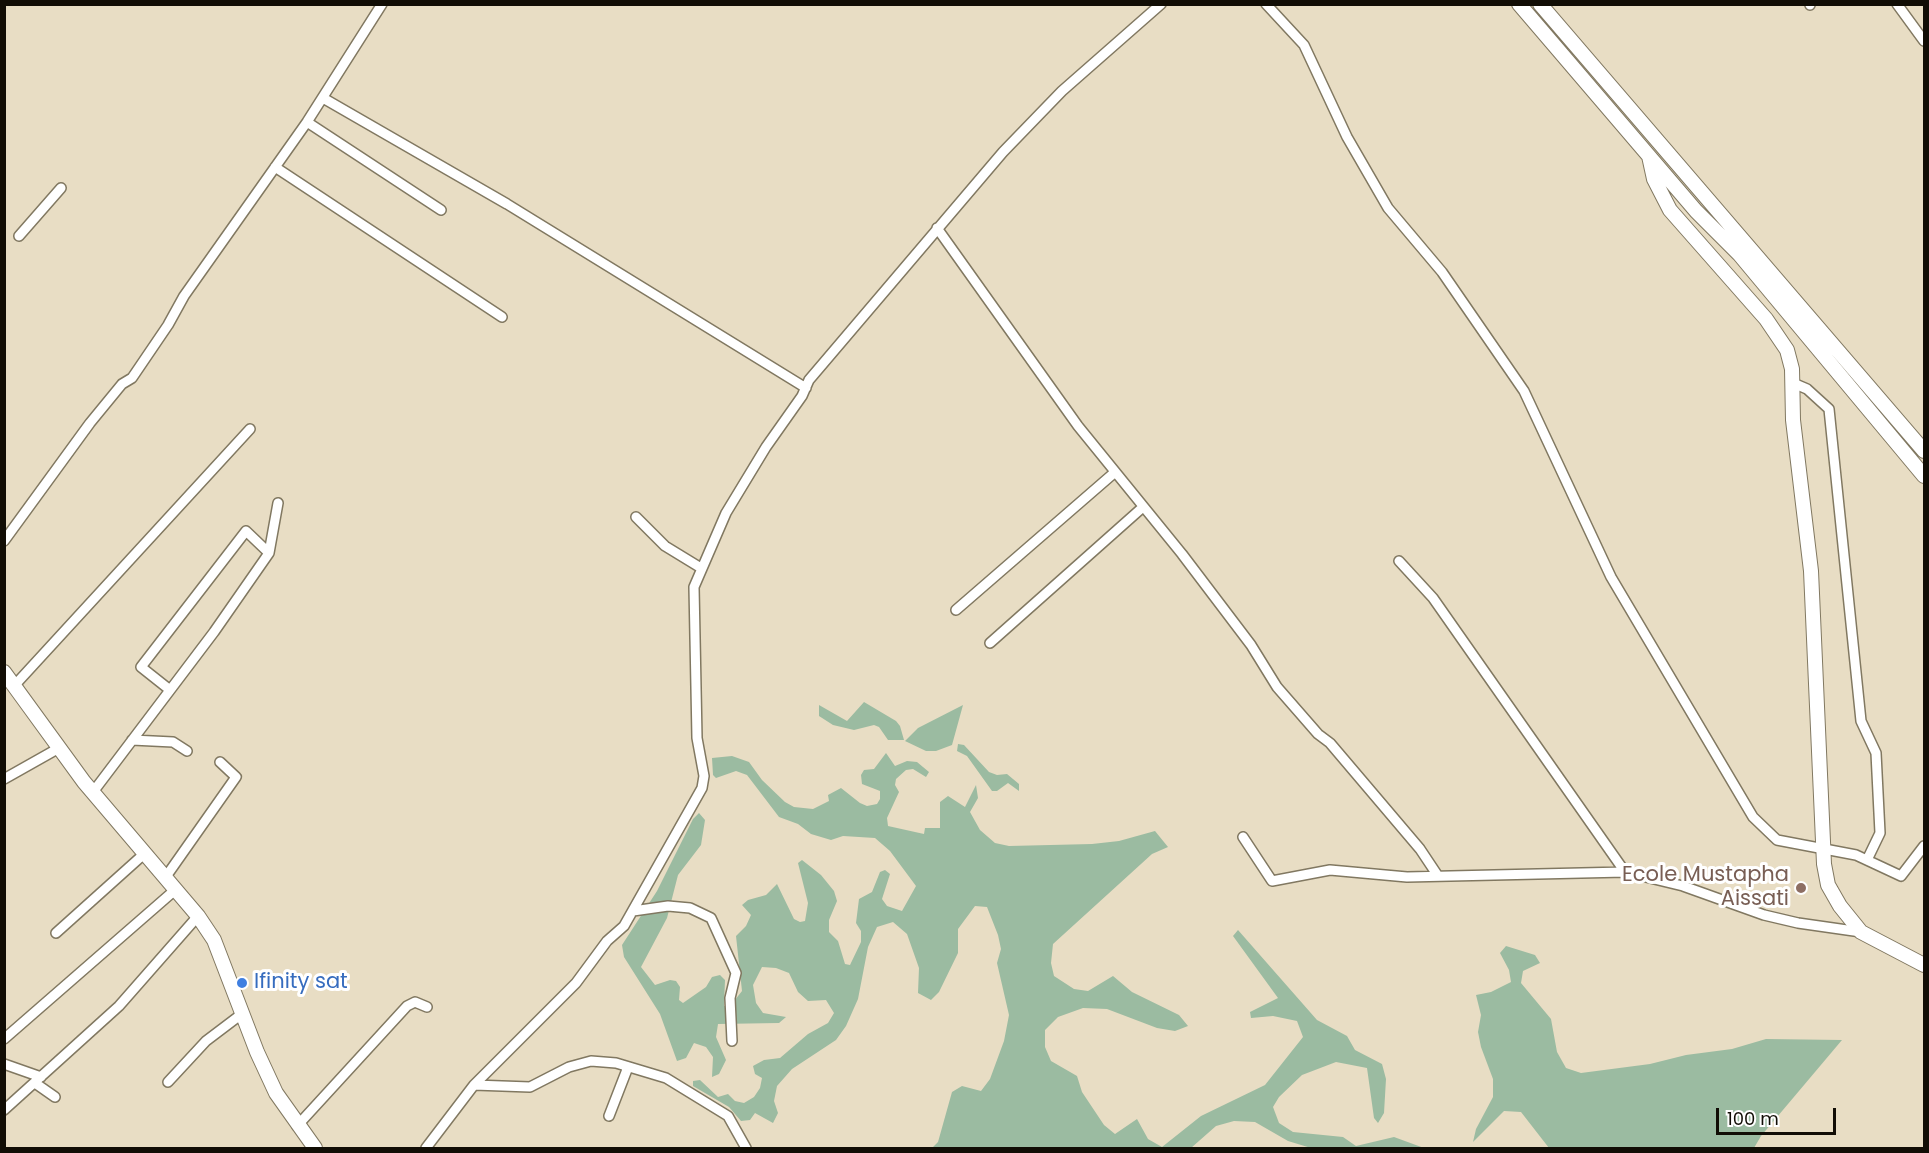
<!DOCTYPE html>
<html>
<head>
<meta charset="utf-8">
<style>
  body { margin:0 }
  #map { position:relative; width:1929px; height:1153px; overflow:hidden; background:#e8ddc4; font-family:Poppins,sans-serif }
  canvas { display:block }
  .frame { position:absolute; inset:0; border:6px solid #110d05; pointer-events:none }
  .scale { position:absolute; left:1716px; top:1108px; width:120px; height:27px; box-sizing:border-box; border:3px solid #110d05; border-top:0; padding-left:8px; font-size:18px; line-height:21px; white-space:nowrap; color:#110d05; -webkit-text-stroke:4px #fff; paint-order:stroke }
</style>
</head>
<body>
<div id="map">
<canvas width="1929" height="1153"></canvas>
<div class="frame"></div>
<div class="scale">100 m</div>
</div>
<script>
const ctx = document.querySelector('canvas').getContext('2d');
ctx.lineJoin = 'round';
function fill(path, color) { ctx.fillStyle = color; ctx.fill(path, 'evenodd'); }
const poly = rows => new Path2D(rows.map(r => 'M' + r).join(''));
function trace(path, color, width, dash) { ctx.strokeStyle = color; ctx.lineWidth = width; ctx.lineCap = dash ? 'butt' : 'round'; ctx.setLineDash(dash || []); ctx.stroke(path); }
function label(font, color, halo, rows, align = 'center') {
  ctx.font = font + ' Poppins,sans-serif'; ctx.lineWidth = 6; ctx.setLineDash([]); ctx.textBaseline = 'middle'; ctx.strokeStyle = halo; ctx.fillStyle = color; for (const [text, x, y, turn = 0] of rows) {
    ctx.save(); ctx.translate(x, y); ctx.rotate((+turn || 0) * Math.PI / 180); ctx.textAlign = isNaN(turn) ? turn : align; if (halo) ctx.strokeText(text, 0, 0); ctx.fillText(text, 0, 0); ctx.restore();
  }
}
const green = poly([
  [864,702,896,721,900,726,904,740,888,740,879,727,874,725,854,730,833,725,819,716,819,705,847,721],
  [963,705,952,745,936,751,926,751,905,741,918,728],
  [958,744,964,745,989,772,997,775,1007,774,1019,784,1019,791,1008,783,997,791,992,791,967,756,957,751],
  [886,753,895,766,907,761,917,762,929,772,926,777,913,769,906,770,896,779,895,785,899,792,887,818,888,826,924,834,925,828,940,828,940,802,948,796,965,807,976,785,978,798,970,812,980,830,995,843,1009,846,1092,844,1119,841,1155,831,1168,847,1152,854,1053,944,1051,963,1054,976,1074,989,1088,991,1113,976,1132,992,1179,1015,1188,1026,1175,1031,1157,1028,1107,1009,1083,1008,1058,1017,1045,1030,1045,1047,1051,1061,1077,1076,1082,1092,1104,1125,1115,1134,1137,1119,1148,1139,1162,1147,1201,1116,1265,1085,1303,1037,1297,1021,1273,1016,1251,1018,1250,1012,1278,998,1233,936,1238,930,1317,1020,1347,1036,1355,1050,1382,1064,1386,1079,1384,1113,1378,1123,1374,1118,1367,1068,1336,1062,1302,1075,1279,1097,1273,1107,1279,1123,1293,1132,1343,1137,1356,1146,1394,1137,1424,1148,1311,1148,1288,1141,1255,1122,1234,1121,1216,1126,1191,1148,932,1148,938,1142,952,1092,962,1086,981,1091,990,1079,1004,1041,1009,1015,997,963,1001,949,998,935,987,907,975,906,958,929,958,953,939,992,931,1000,918,993,919,968,907,934,893,922,877,927,868,947,858,999,846,1026,836,1040,792,1069,777,1086,774,1101,778,1113,773,1123,755,1113,750,1120,741,1121,729,1107,693,1086,693,1081,700,1080,718,1097,728,1094,735,1101,744,1103,754,1097,760,1088,762,1078,755,1074,753,1066,764,1060,780,1058,808,1034,828,1023,834,1013,826,1000,808,1001,798,992,789,973,776,968,762,967,753,985,756,1003,763,1013,786,1017,779,1023,718,1024,716,1037,726,1060,719,1074,712,1077,713,1057,706,1047,694,1043,686,1058,677,1061,660,1014,624,957,622,945,657,891,693,819,699,813,705,820,701,845,678,875,667,918,641,967,655,985,670,980,676,981,680,987,679,1000,683,1003,706,987,712,977,720,975,725,980,724,1006,731,1005,742,991,736,936,746,926,751,915,742,905,748,900,766,895,777,884,794,919,800,922,805,921,808,903,798,863,802,860,821,875,834,891,837,901,829,920,829,932,838,941,845,964,850,965,861,942,861,931,856,923,859,899,872,892,880,872,885,870,890,874,882,899,887,906,902,911,916,886,890,851,875,838,843,836,831,840,811,834,798,824,779,817,747,775,736,771,716,778,713,775,712,758,732,756,749,762,762,780,785,802,794,807,813,809,829,801,828,795,841,788,860,803,867,806,877,804,880,799,880,791,862,784,861,775,864,770,874,769],
  [1506,946,1535,955,1540,963,1523,971,1521,983,1551,1019,1557,1052,1566,1068,1581,1073,1650,1064,1686,1055,1732,1049,1766,1039,1842,1040,1761,1136,1754,1148,1549,1148,1521,1112,1504,1111,1473,1142,1476,1129,1493,1097,1493,1079,1481,1047,1478,1032,1481,1015,1476,995,1491,992,1511,982,1509,970,1500,953]
]);
const street = poly([
  [1266,4,1304,45,1347,137,1388,208,1442,272,1524,391,1611,577,1753,817,1777,840,1856,855,1901,876,1924,846],
  [1810,4,1810,5],
  [1897,4,1924,41],
  [323,98,507,204,806,388],
  [307,122,441,210],
  [275,167,502,317],
  [937,228,1078,426,1182,554,1251,645,1277,687,1318,734,1330,743,1420,849,1438,876],
  [19,236,61,188],
  [1793,383,1807,389,1829,409,1861,721,1876,753,1880,833,1867,860],
  [636,517,665,546,701,568],
  [4,541,90,423,122,384,132,378,168,325,184,296,307,122,382,4],
  [1399,561,1433,598,1625,872],
  [956,610,1114,473],
  [990,643,1143,507],
  [14,686,250,429],
  [170,690,141,667,246,531,269,553],
  [132,740,173,742,187,751],
  [4,779,59,748],
  [93,792,214,632,269,553,278,503],
  [1243,837,1272,881,1330,870,1407,877,1625,872,1683,886,1764,915,1798,923,1861,932],
  [165,878,236,777,220,762],
  [633,911,668,906,690,908,711,918,736,973,730,998,732,1041],
  [56,933,144,854],
  [4,1039,175,890],
  [4,1064,41,1077],
  [168,1082,206,1041,243,1013],
  [35,1083,55,1097],
  [474,1085,530,1087,569,1067,591,1061,616,1063,666,1078,728,1116,746,1148],
  [4,1110,119,1006,198,916],
  [609,1116,628,1067],
  [297,1126,407,1006,415,1002,427,1007],
  [426,1148,474,1085,576,983,607,941,624,926,702,788,704,776,697,738,694,587,726,513,766,447,802,396,809,380,1003,152,1062,91,1161,4]
]);
const secondary = poly([
  [1519,4,1696,211,1739,254,1924,476],
  [1540,4,1924,451],
  [1649,156,1654,179,1670,210,1766,319,1787,350,1792,369,1793,420,1811,571,1824,864,1828,885,1840,906,1861,932,1924,965],
  [4,672,84,782,198,916,214,940,257,1052,276,1093,315,1148]
]);
const markers = [
  [1801,888,6,"#8d6e63"],
  [242,983,6,"#3f7fe0"]
];
const educationNames = [
  ["Ecole Mustapha",1789,876],
  ["Aissati",1789,900]
];
const shopNames = [
  ["Ifinity sat",254,983]
];
fill(green, '#9bbba1');
trace(street, '#817861', 12);
trace(secondary, '#817861', 16);
trace(street, '#fff', 9);
trace(secondary, '#fff', 14);
for (const [x, y, r, color] of markers) { const dot = new Path2D(); dot.arc(x, y, r, 0, 2 * Math.PI); ctx.fillStyle = color; ctx.fill(dot); trace(dot, '#fff', 2); }
label('21px', '#785e54', '#fff', educationNames, 'right');
label('21px', '#366cbe', '#fff', shopNames, 'left');
</script>
</body>
</html>
